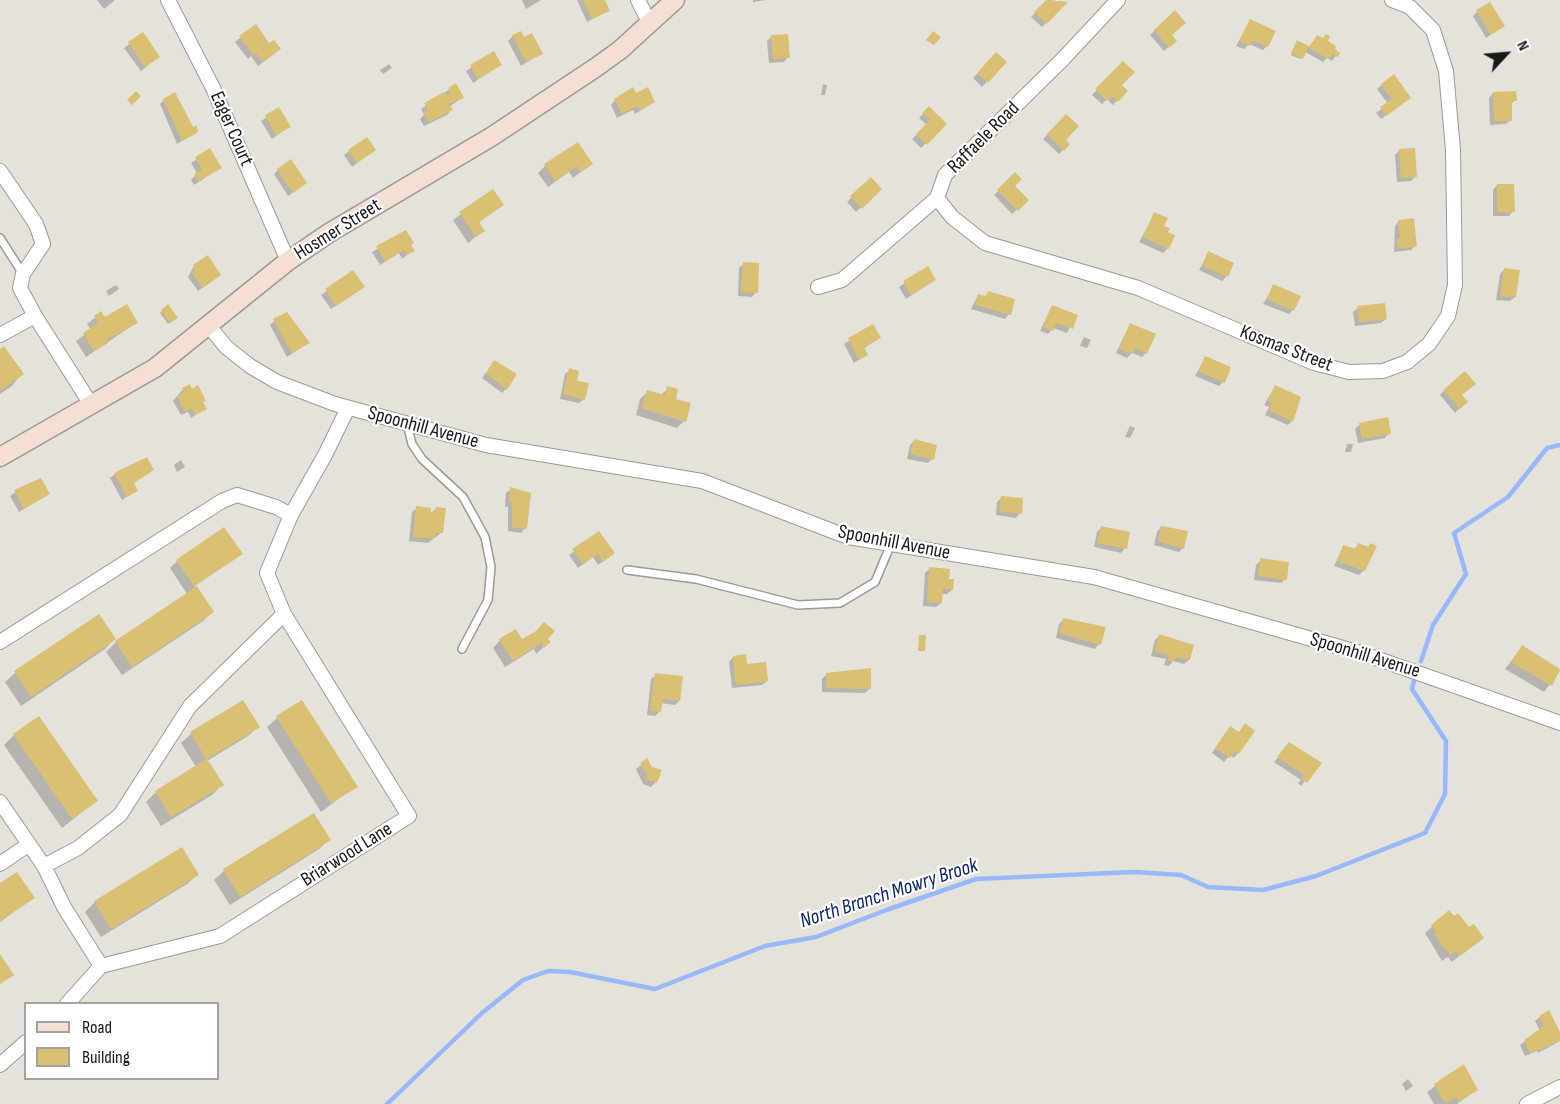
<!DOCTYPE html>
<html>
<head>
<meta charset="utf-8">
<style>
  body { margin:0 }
  #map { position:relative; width:1560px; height:1104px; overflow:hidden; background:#e5e2db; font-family:"Sofia Sans Condensed",sans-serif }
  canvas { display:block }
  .legend { position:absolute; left:24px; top:1002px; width:195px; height:78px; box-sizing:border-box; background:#fff; border:2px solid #a3a3a2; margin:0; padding:8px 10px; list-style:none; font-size:18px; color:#1a1917 }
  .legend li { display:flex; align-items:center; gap:12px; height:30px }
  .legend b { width:30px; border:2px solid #a3a3a2 }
  .north { position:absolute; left:1476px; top:24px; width:60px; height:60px; -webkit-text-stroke:4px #fff; paint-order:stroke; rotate:64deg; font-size:16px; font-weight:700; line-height:24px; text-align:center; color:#1a1917 }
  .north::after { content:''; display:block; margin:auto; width:21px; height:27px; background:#1a1917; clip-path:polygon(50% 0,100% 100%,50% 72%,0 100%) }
</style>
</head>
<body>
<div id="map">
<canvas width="1560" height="1104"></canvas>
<ul class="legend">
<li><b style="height:8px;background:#f4dfd5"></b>Road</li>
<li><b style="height:16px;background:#dac072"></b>Building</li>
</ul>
<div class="north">N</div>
</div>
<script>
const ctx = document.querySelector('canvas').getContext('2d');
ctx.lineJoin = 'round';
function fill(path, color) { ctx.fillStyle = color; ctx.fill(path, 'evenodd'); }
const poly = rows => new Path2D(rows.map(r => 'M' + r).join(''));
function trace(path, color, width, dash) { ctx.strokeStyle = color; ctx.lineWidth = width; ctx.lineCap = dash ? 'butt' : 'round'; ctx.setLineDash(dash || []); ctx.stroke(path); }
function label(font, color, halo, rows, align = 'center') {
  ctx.font = font + ' "Sofia Sans Condensed",sans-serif'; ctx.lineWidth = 4.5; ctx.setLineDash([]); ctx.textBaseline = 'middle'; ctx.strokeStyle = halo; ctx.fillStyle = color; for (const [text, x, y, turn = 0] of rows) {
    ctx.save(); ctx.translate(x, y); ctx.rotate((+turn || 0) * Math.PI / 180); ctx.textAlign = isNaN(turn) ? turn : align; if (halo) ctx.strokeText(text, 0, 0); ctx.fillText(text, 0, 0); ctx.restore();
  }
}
const shadow = poly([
  [97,0,115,0,104,9],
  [522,0,541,0,526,9],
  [577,0,603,0,608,10,587,22],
  [753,0,766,0,753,2],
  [1048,0,1066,2,1042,27,1031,17],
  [1175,12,1171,35,1175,41,1164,51,1150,35],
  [1477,12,1503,26,1486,38,1473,16],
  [1250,21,1267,46,1263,50,1249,44,1244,49,1236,46],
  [255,26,274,54,258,66,251,56,248,59,235,42],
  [142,34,158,57,141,71,124,48],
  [513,36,523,39,541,53,521,66,508,41],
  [1317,36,1338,53,1332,61,1327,58,1323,62,1305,52,1300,59,1291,55,1298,42,1309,47],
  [771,37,788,57,784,62,769,63,767,41],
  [493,53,500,65,473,83,466,71],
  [996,54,1005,62,982,87,973,78],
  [1123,63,1120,85,1126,91,1113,105,1107,99,1102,104,1092,95],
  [389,64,392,68,383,74,380,70],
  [823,84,827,85,825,95,821,95],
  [456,85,463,97,449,107,451,110,447,115,424,126,420,119,424,115,421,109],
  [1382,85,1409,98,1381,119,1376,113,1388,104,1377,89],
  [1493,93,1515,100,1510,105,1511,120,1506,124,1490,125,1489,98],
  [636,95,654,102,635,114,633,110,617,118,611,105,615,100],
  [164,100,195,133,177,144,160,104],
  [929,108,945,124,921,148,912,139,927,125,919,118],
  [279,109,289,127,272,139,261,121],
  [1066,116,1063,140,1068,145,1059,154,1043,139],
  [366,139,374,150,352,167,344,155],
  [210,150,220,168,194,185,191,180,197,173,191,163],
  [1400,150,1415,177,1411,181,1397,182,1395,155],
  [591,164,573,178,569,172,548,187,538,173,545,166],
  [278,170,305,183,288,196,274,174],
  [1015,174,1013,186,1027,200,1012,214,994,195],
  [871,179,880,189,856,212,847,202],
  [1497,185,1513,211,1509,216,1493,216,1493,190],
  [492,191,502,205,478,223,483,231,468,243,453,220],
  [1155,214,1162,226,1168,248,1163,253,1139,242],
  [1399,221,1415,246,1411,250,1394,252,1395,226],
  [406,232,413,250,402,259,399,253,380,265,372,252],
  [1209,253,1227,276,1222,281,1199,270],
  [743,264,756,292,752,297,738,296,739,268],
  [194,266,215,279,198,291,188,277],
  [928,268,934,280,906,299,899,287],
  [1504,270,1515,297,1510,301,1496,300,1500,274],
  [353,272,358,291,331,309,321,295],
  [116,285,119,289,109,296,106,291],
  [1274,286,1293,310,1289,314,1263,304],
  [988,293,1009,314,1005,319,971,309,978,295,984,297],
  [168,306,176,317,168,324,160,313],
  [1052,306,1076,316,1067,333,1053,328,1048,334,1040,331],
  [1358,308,1386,319,1381,323,1355,326,1353,312],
  [101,313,104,319,136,323,86,357,76,341,91,330,87,324],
  [274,321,308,343,287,357,270,325],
  [1130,324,1146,353,1142,357,1132,353,1127,358,1116,353],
  [873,326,879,338,863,349,866,355,854,363,844,344],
  [1084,337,1091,340,1087,348,1080,346],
  [0,351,22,373,12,386,0,394],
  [1205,358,1223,382,1219,386,1195,376],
  [494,362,506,389,502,393,482,378],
  [570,370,584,399,579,403,560,399,565,374],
  [1275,387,1292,421,1288,425,1265,415,1269,407,1264,405],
  [668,388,684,421,677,428,636,415,640,399,647,392,661,395],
  [183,389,202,402,205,409,191,418,188,412,181,415,173,401],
  [1444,391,1461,396,1466,402,1455,413,1440,395],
  [1360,424,1389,433,1385,438,1358,443,1355,429],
  [1130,426,1135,428,1130,438,1125,437],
  [914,441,932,459,928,463,907,459,910,445],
  [1347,444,1353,444,1351,452,1345,452],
  [181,460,185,467,177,472,174,465],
  [115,474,133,484,136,490,122,500,110,478],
  [27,484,48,494,19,512,10,496],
  [511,489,525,528,521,533,508,531,508,507,505,507,506,493],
  [1002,497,1020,513,1016,518,996,515,997,502],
  [417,508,429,516,436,508,441,533,428,543,409,541,412,512],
  [1102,527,1125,548,1121,553,1094,547,1097,532],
  [1161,527,1183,548,1179,552,1154,545,1157,532],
  [599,533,609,557,598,565,593,557,578,568,569,555],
  [1358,545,1367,548,1370,545,1364,570,1359,575,1334,566,1344,546,1353,550],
  [241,554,195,586,212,612,203,621,122,675,106,652,116,642,187,594,170,568,177,561],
  [1261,560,1286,579,1281,583,1254,580,1256,565],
  [930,568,948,580,952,590,947,594,941,594,941,603,936,607,923,606,925,573],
  [98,616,114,639,105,649,21,706,5,682,15,673],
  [1064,619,1099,644,1095,649,1056,638,1059,624],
  [1160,635,1189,660,1184,664,1173,661,1169,666,1164,665,1166,659,1151,656,1155,640],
  [546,639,549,642,536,654,534,649,505,667,493,648,500,640],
  [1522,647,1560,671,1544,692,1505,669],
  [733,657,746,666,767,681,762,685,732,688,729,662],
  [656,675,679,701,675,705,661,703,659,712,655,716,647,715,651,679],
  [826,675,870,688,865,693,822,692,822,679],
  [243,702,258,727,248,736,207,761,222,785,212,795,161,826,146,802,156,792,196,767,181,743,191,734],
  [277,718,356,786,321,812,267,727],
  [1245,725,1238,753,1234,758,1230,755,1224,762,1212,753,1226,732,1238,733],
  [14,735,96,801,62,828,4,745],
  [1285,749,1319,764,1301,786,1298,783,1301,780,1274,762],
  [647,761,656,782,651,787,643,784,636,769],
  [329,840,319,849,230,905,214,880,224,871],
  [197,875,187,884,101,937,85,912,95,902],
  [0,885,33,898,0,922],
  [1449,912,1482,937,1452,962,1448,957,1442,961,1425,933],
  [1540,1017,1560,1035,1560,1041,1538,1053,1537,1051,1525,1056,1520,1045,1540,1031,1535,1021],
  [1463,1066,1476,1090,1457,1104,1434,1104,1427,1092],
  [1408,1079,1413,1086,1406,1091,1402,1084]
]);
const stream = poly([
  [1421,661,1433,625,1466,574,1454,533,1508,497,1547,448,1560,445],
  [387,1104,482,1013,523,980,548,971,570,972,655,989,765,946,816,937,889,909,976,879,1134,872,1181,875,1208,887,1263,890,1316,876,1425,833,1445,794,1446,741,1412,689,1414,681]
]);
const building = poly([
  [583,0,605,0,610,11,592,19],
  [1046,0,1068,2,1047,24,1034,12],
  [1490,2,1505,26,1491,35,1476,10],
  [1175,10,1186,23,1172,35,1177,41,1169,48,1154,30],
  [1250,19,1276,31,1268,47,1253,40,1250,46,1239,41],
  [256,24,269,43,274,40,281,49,263,62,256,53,253,55,239,36],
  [521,31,524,37,532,33,543,54,526,62,512,35],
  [933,31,941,37,934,45,926,40],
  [143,32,160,57,145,67,128,42],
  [788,34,790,58,773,59,771,35],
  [1326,34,1330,36,1328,41,1336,46,1335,49,1340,53,1338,57,1332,54,1329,59,1309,48,1317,35,1323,38],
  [1297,40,1309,46,1303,59,1291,53],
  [494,51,502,65,478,79,470,65],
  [996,52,1007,62,988,83,977,73],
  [1123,61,1135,72,1122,85,1128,91,1118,102,1112,96,1107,101,1095,89],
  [1394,74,1411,98,1386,116,1380,107,1392,99,1381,84],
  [456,83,464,98,449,104,453,110,429,122,423,113,428,110,424,103,444,92,446,95,451,93,448,88],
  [633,87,636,93,648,87,655,102,640,110,638,106,622,114,614,99],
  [136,91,141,96,132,105,127,100],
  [1516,91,1517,101,1512,101,1512,121,1494,121,1493,92],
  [175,92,193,127,196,125,198,130,197,133,182,141,163,99],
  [929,106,947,124,927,145,916,134,930,120,922,113],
  [279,107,291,127,276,135,265,115],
  [1066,114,1079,126,1066,140,1070,144,1064,151,1047,134],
  [367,137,376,150,357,163,348,150],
  [578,142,593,164,581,172,577,166,555,181,544,164],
  [210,148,222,168,198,181,194,174,202,170,195,157],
  [1415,148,1417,177,1401,178,1399,149],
  [291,159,307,183,293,193,277,169],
  [1015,172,1022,179,1015,186,1029,200,1018,211,997,190],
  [871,177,882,189,862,209,850,196],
  [1497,184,1514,184,1515,212,1497,212],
  [493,189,504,205,479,222,485,231,476,237,459,212],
  [1154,212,1168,218,1164,226,1170,228,1168,232,1175,235,1169,249,1143,237],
  [1414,218,1417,247,1398,248,1397,239,1400,238,1398,220],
  [406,230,414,243,411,245,415,251,407,255,404,250,385,261,376,246],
  [1208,251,1234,263,1228,277,1202,266],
  [208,255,221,275,203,288,191,271,195,269,193,265],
  [743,262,759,263,758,293,741,292],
  [928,266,936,280,911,295,903,281],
  [1504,268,1520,270,1516,297,1500,296],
  [353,270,365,287,336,306,325,289],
  [1273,284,1301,296,1294,311,1267,299],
  [988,291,1015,299,1011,315,975,305,978,294,986,296],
  [1385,303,1387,319,1359,322,1357,306],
  [127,304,138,323,106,340,108,343,94,351,83,333,98,323,94,316,101,311,105,317],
  [168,304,178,318,170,323,161,310],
  [1052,305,1078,315,1073,329,1056,323,1053,331,1043,327],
  [287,312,310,343,292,353,273,319],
  [1130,323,1156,334,1147,354,1135,348,1132,354,1119,349],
  [873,324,881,338,864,347,868,355,859,360,848,338],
  [4,346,24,374,0,391,0,349],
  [1205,356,1231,367,1225,383,1198,371],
  [494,360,517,374,507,390,486,373],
  [569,368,579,371,577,381,589,383,585,400,563,394],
  [1465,371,1476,384,1462,395,1468,402,1460,409,1443,390],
  [190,384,192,389,198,385,206,401,203,402,207,409,195,415,192,408,185,412,177,396,184,392,182,388],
  [1275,385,1301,397,1293,422,1269,410,1272,403,1268,401],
  [667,386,678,389,676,399,691,403,686,422,642,408,647,390,665,395],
  [1388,417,1391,434,1362,439,1359,423],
  [914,439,937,445,934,460,910,454],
  [147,457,154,470,134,483,138,491,127,497,114,473],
  [41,478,50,494,24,509,14,490],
  [510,487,531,493,527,529,512,527,512,503,509,503],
  [1001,496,1023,498,1022,514,999,511],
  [416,506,431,508,431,512,435,512,436,507,446,508,443,533,435,533,434,539,413,537],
  [1101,526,1130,532,1127,549,1097,543],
  [1161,526,1188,531,1184,549,1158,541],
  [224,527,243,554,194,586,176,560],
  [599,531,615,553,603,562,598,554,583,564,572,549],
  [1358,543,1369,547,1370,543,1377,546,1365,571,1337,561,1343,545,1356,549],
  [1260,558,1289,562,1287,580,1258,576],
  [929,567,950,569,949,579,954,579,953,590,943,589,942,603,927,602],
  [197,586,214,612,132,667,115,641],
  [99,614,116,639,31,697,14,671],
  [1063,618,1106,627,1101,645,1059,633],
  [544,622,555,631,548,639,551,642,544,648,541,643,513,661,499,639,516,629,522,639,536,631],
  [1159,634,1194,645,1190,660,1176,657,1174,662,1168,661,1169,655,1155,651],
  [919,635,926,635,925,651,918,651],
  [1522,645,1560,669,1552,686,1511,662],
  [746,654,747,664,766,662,768,681,736,685,733,656],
  [871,668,871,689,826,688,826,673],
  [655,673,683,676,680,701,663,699,661,712,650,711],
  [243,700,260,727,207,759,224,785,171,817,155,791,206,759,190,732],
  [302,700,358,787,331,803,276,716],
  [39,716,98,801,72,819,13,734],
  [1245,723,1255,731,1239,754,1235,751,1230,758,1215,748,1230,726,1239,732],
  [1289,742,1322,763,1307,783,1301,778,1304,775,1277,757],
  [647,758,652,767,662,770,657,783,646,779,648,776,640,763],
  [314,813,331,840,240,897,223,869],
  [182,847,199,875,111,929,94,901],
  [17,872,35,898,0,921,0,883],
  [1449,910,1454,916,1458,913,1469,927,1474,924,1484,938,1460,956,1456,951,1450,955,1434,934,1437,933,1431,925],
  [0,954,14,975,0,984],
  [1549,1010,1560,1032,1560,1041,1530,1053,1524,1040,1544,1026,1539,1016],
  [1464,1064,1478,1090,1458,1102,1456,1097,1445,1103,1434,1084]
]);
const lane = poly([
  [0,238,23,274],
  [407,424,412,444,422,459,463,497,485,537,491,567,488,600,462,649],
  [627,570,696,579,798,605,840,603,875,582,891,544]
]);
const street = poly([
  [168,0,213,88,288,261],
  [638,0,650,24],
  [0,171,36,224,43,244,23,274,20,288,35,316,0,335],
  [937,198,952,217,985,243,1138,288,1314,363,1349,372,1383,371,1407,362,1429,344,1448,316,1455,285,1453,150,1446,71,1433,30,1410,7,1392,0],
  [818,287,842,280,937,198,945,175,1063,59,1118,0],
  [35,316,92,406],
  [209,326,226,347,250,366,277,382,335,404,486,445,702,481,848,537,1094,577,1364,654,1560,723],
  [0,642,222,501,237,495,276,507,291,515],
  [0,802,44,866,64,907,101,966,67,1004],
  [0,864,28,845],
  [44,866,78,848,120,815,190,706,284,614],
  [101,966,220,936,409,816,284,614,267,573,291,515,325,455,348,408],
  [0,1065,26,1042],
  [1527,1104,1560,1087]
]);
const secondary = poly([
  [0,457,155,368,288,261,329,233,491,137,595,68,620,50,675,0]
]);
const streetNames = [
  ["Eager Court",231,129,66],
  ["Raffaele Road",984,138,-45],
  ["Hosmer Street",338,230,-32],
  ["Kosmas Street",1286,349,21],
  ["Spoonhill Avenue",423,428,15],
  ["Spoonhill Avenue",894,543,11],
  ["Spoonhill Avenue",1365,656,17],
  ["Briarwood Lane",347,855,-32]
];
const waterNames = [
  ["North Branch Mowry Brook",889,894,-18]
];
fill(shadow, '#0003');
trace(stream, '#98b8fa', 4.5);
fill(building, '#dac072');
trace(lane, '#9c9a93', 10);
trace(street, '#9c9a93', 16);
trace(secondary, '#9c9a93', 21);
trace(lane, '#fff', 7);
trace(street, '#fff', 14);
trace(secondary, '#f4dfd5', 18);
label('20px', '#1a1917', '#fff', streetNames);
label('italic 21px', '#0b2570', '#fff', waterNames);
</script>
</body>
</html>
